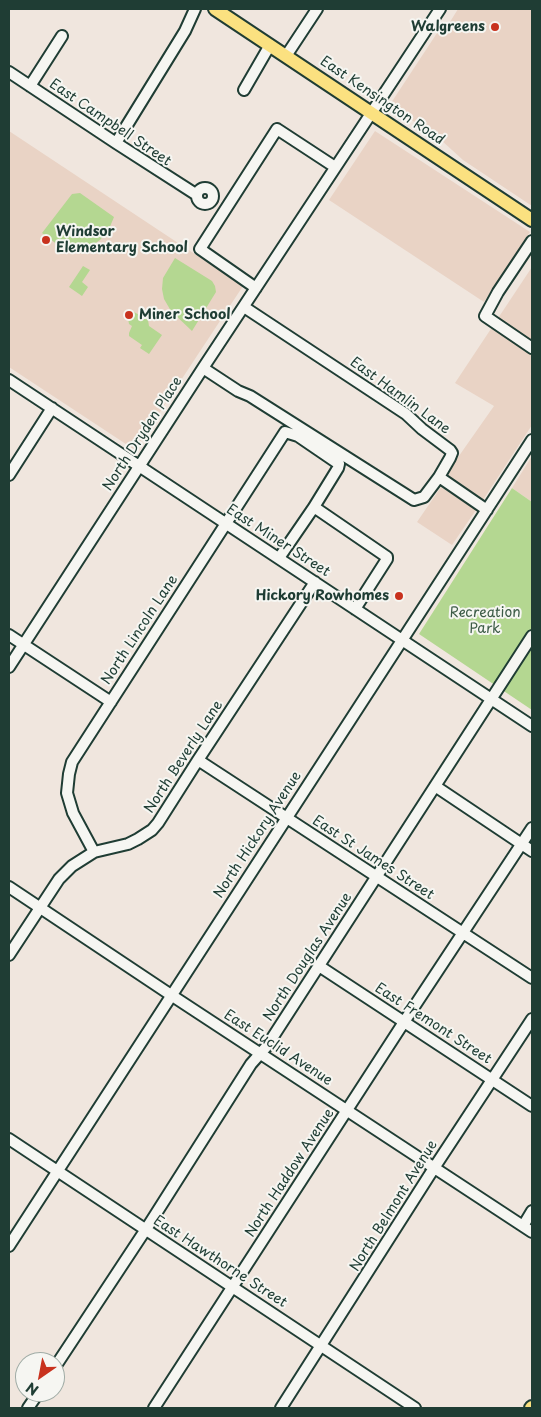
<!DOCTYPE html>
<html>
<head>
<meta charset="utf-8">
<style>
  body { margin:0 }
  #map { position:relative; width:541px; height:1417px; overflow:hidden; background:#f0e6de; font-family:"Playpen Sans",sans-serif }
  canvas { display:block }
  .frame { position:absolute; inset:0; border:10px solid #1f3d34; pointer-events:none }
  .north { position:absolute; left:15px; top:1352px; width:50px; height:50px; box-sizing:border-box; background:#f6f6f2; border:1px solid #a0aca6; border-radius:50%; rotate:213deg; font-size:14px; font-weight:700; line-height:20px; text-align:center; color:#1f3d34 }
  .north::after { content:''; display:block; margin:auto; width:18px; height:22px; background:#c8321e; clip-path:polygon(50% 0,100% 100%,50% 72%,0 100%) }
</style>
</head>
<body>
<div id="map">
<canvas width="541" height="1417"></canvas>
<div class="frame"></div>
<div class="north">N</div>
</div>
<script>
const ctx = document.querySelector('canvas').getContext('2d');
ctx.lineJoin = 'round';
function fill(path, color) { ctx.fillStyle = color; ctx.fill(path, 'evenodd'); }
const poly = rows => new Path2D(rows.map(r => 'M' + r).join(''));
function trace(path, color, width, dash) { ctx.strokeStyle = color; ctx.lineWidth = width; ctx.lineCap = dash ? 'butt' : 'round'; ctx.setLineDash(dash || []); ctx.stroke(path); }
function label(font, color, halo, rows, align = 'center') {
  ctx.font = font + ' "Playpen Sans",sans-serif'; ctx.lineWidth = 4; ctx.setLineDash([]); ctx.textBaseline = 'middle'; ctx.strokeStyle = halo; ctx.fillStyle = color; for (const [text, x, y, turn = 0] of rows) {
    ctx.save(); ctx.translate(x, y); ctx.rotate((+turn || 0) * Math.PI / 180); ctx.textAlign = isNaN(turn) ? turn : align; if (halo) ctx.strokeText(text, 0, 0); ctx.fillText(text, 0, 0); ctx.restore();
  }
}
const built = poly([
  [458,9,532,9,532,206,463,160,441,140,391,106,391,103,439,30,445,30],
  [9,131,243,286,135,450,9,367],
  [375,131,530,232,484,302,329,200],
  [532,267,532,425,483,500,448,476,447,473,494,406,455,383],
  [532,456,532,502,512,488],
  [441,487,476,510,452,545,417,522]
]);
const green = poly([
  [80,193,114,217,109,229,100,240,87,249,72,249,58,245,42,233,72,194],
  [175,258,212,281,215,286,216,292,192,331,171,311,164,299,162,289,163,278],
  [83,266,90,270,82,282,88,287,82,296,69,287],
  [131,312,134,312,148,320,149,326,162,335,149,354,140,348,142,345,129,336,129,333,132,326,129,324,128,318],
  [512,488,532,502,532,710,419,634]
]);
const minor = poly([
  [286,56,317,9],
  [9,72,116,143,197,195],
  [30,86,62,36],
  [244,90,270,45],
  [116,143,185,31,195,9],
  '197 196a8 8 0 1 1 16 0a8 8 0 1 1-16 0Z',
  [532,241,498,292,485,316,532,348],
  [256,288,200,249,277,129,335,167],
  [203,368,238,391,250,396,414,500,424,497,439,477,450,458,452,453,450,450,422,429,406,414,244,307],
  [9,380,532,726],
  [9,475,52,408],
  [439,477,487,510],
  [279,558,314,507],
  [9,635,111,702],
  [9,667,203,368,440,9],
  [198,760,532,978],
  [435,786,532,851],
  [94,852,73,813,67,793,69,774,72,762,285,432,298,436,339,464,338,468,314,507,387,557,387,559,355,609],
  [9,887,171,995,532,1232],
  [9,955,59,879,72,866,94,852,128,844,138,839,152,830,158,823,198,760,315,582],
  [319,966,532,1106],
  [9,1139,415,1408],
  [523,1226,532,1211],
  [9,1246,532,440],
  [55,1367,150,1223,251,1064,267,1046,532,636],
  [28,1408,39,1392],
  [154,1408,404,1022,532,828],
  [281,1408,434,1168,532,1019]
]);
const major = poly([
  [215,9,532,220],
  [531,1408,532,1407]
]);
const markers = [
  [495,27,5,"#c8321e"],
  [46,240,5,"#c8321e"],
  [129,315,5,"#c8321e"],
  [399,596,5,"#c8321e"]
];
const poiNames = [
  ["Walgreens",485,27],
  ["Windsor",56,232,"left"],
  ["Elementary School",56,248,"left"],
  ["Miner School",139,315,"left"],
  ["Hickory Rowhomes",389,596]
];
const streetNames = [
  ["East Kensington Road",382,101,34],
  ["East Campbell Street",110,123,34],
  ["East Hamlin Lane",400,396,36],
  ["North Dryden Place",143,434,-57],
  ["East Miner Street",278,541,33],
  ["North Lincoln Lane",140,630,-57],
  ["North Beverly Lane",184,757,-57],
  ["North Hickory Avenue",258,835,-57],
  ["East St James Street",373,858,33],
  ["North Douglas Avenue",308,957,-57],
  ["East Fremont Street",433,1024,33],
  ["East Euclid Avenue",278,1048,33],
  ["North Haddow Avenue",290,1173,-57],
  ["North Belmont Avenue",394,1206,-58],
  ["East Hawthorne Street",220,1262,33]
];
const parkNames = [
  ["Recreation",485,613],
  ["Park",485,629]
];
fill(built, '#e9d3c5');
fill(green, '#b4d791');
trace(minor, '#1f3d34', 14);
trace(major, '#1f3d34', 16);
trace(minor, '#f6f6f2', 10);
trace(major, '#fbe180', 12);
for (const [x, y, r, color] of markers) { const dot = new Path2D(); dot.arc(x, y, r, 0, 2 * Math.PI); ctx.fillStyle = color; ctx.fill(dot); trace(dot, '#f6f6f2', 2); }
label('bold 14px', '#1f3d34', '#f6f6f2', poiNames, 'right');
label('14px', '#1f3d34', '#f6f6f2', streetNames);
label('14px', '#3d5c47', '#f6f6f2', parkNames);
</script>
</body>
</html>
